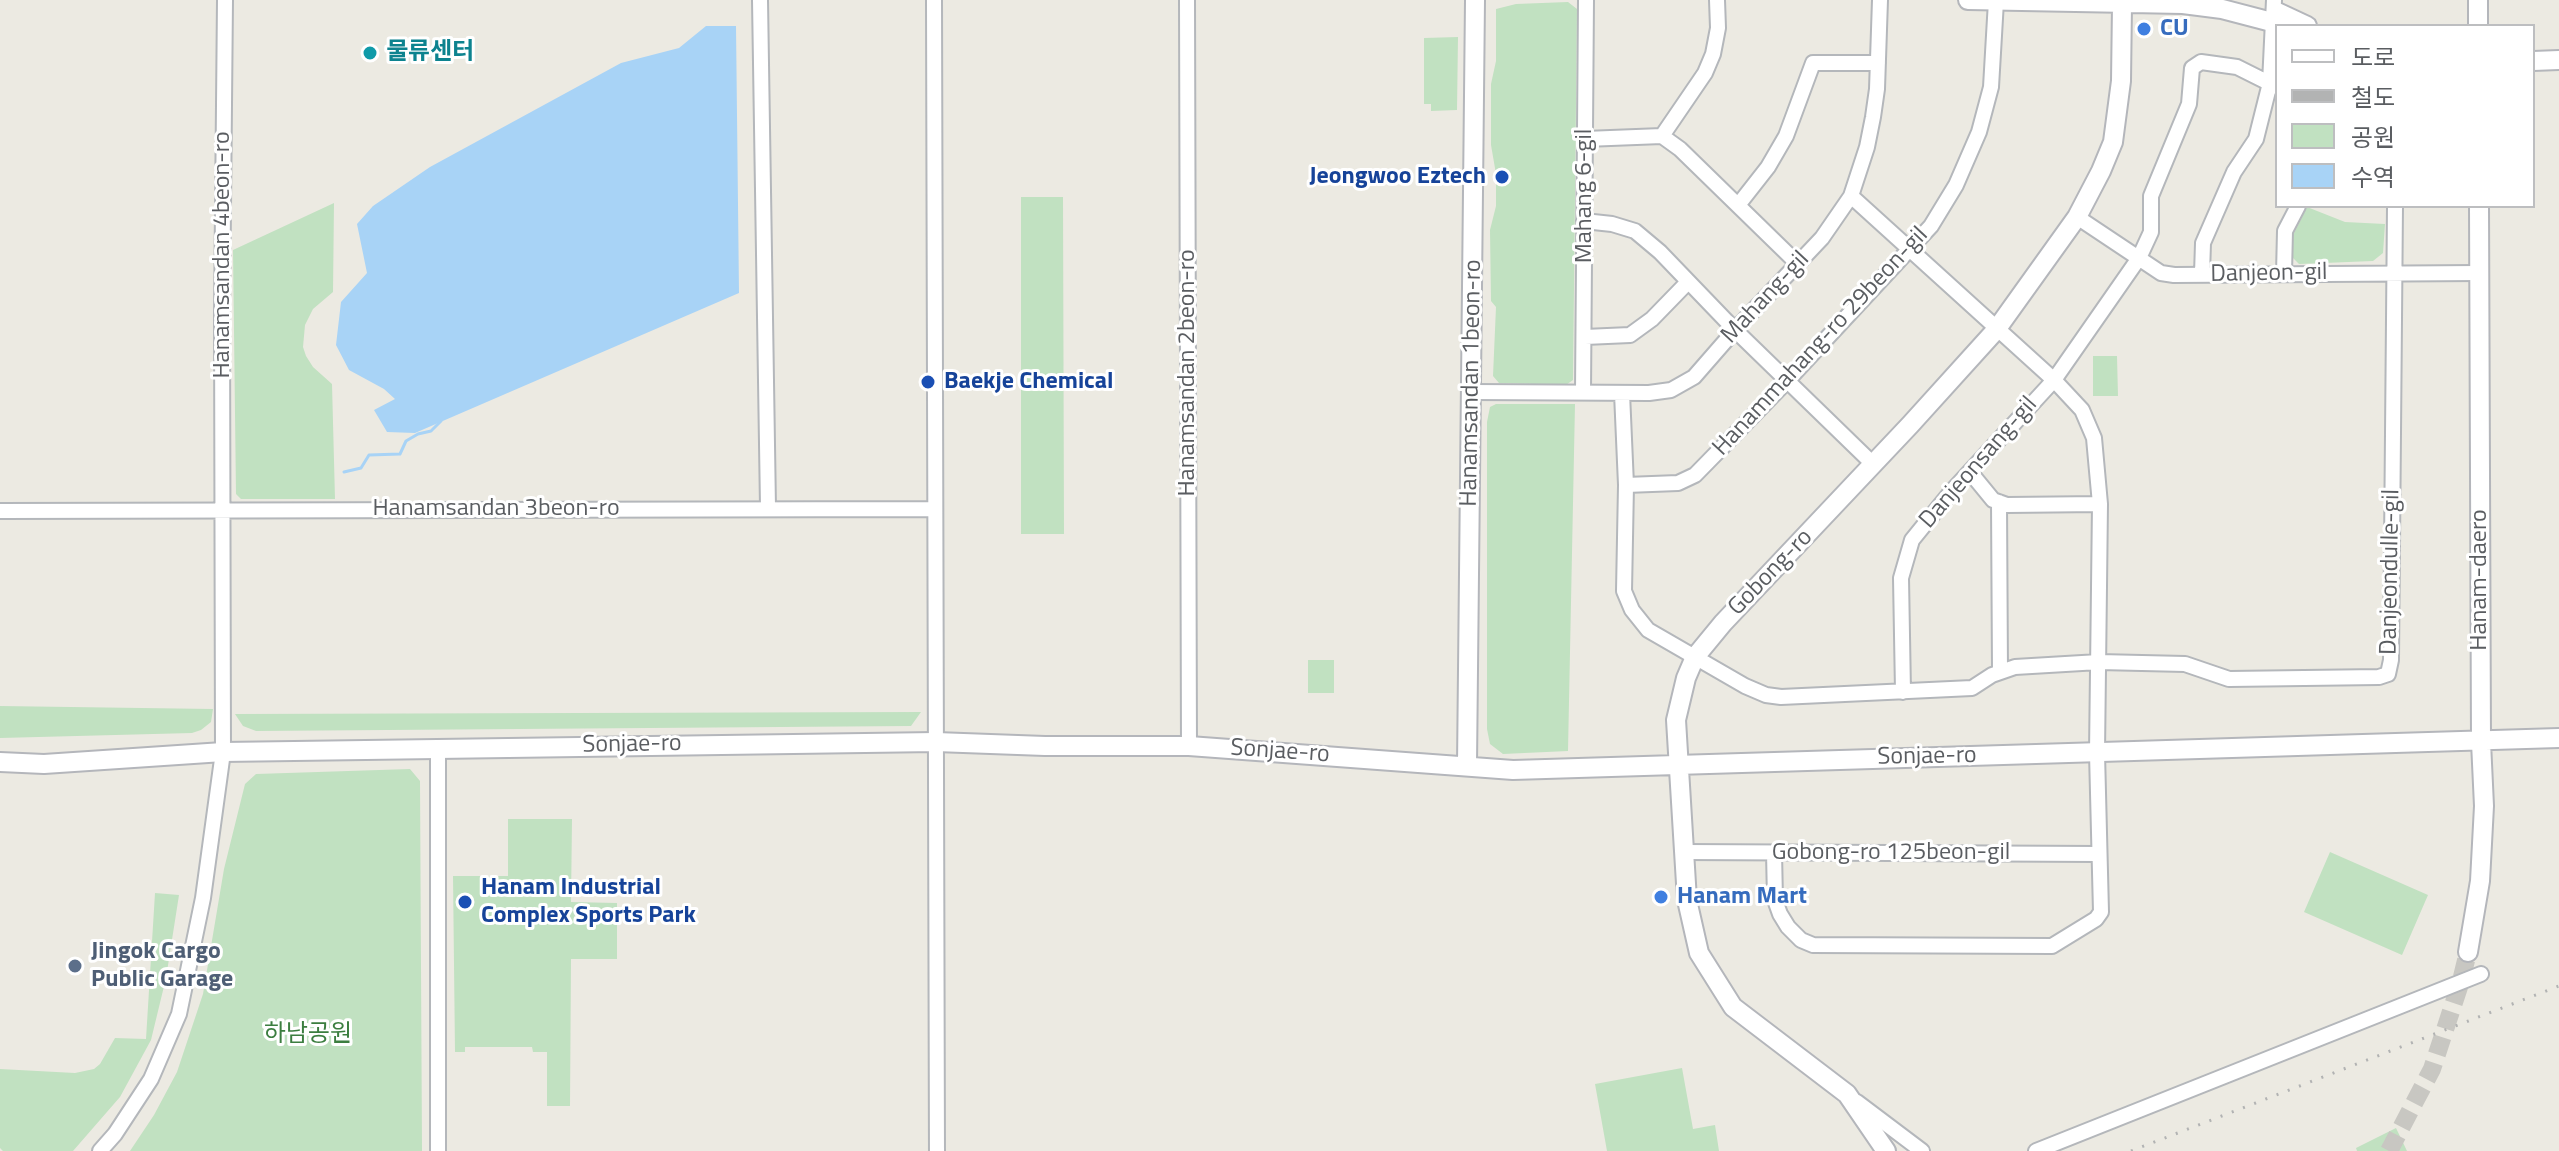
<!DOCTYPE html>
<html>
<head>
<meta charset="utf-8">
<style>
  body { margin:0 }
  #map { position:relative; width:2559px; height:1151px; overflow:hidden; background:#eceae2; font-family:"Titillium Web","Noto Sans KR",sans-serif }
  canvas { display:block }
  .legend { position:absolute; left:2275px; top:24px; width:260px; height:184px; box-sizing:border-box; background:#fff; border:2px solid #bdbec0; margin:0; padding:10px 14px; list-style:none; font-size:24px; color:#5a5d61 }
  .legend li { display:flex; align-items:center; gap:16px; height:40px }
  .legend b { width:40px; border:2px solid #bdbec0 }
</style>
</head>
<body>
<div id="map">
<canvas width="2559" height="1151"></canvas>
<ul class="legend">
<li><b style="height:10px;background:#fff"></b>도로</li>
<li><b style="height:10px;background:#b2b3b3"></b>철도</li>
<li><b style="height:22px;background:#c1e1c1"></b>공원</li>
<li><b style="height:22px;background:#a8d3f6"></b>수역</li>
</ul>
</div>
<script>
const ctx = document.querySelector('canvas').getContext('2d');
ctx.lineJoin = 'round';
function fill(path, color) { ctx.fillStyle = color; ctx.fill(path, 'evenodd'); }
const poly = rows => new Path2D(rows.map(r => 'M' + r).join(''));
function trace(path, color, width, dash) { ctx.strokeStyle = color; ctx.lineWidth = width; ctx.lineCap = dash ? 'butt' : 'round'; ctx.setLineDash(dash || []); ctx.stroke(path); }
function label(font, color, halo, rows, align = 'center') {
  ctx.font = font + ' "Titillium Web","Noto Sans KR",sans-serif'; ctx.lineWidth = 6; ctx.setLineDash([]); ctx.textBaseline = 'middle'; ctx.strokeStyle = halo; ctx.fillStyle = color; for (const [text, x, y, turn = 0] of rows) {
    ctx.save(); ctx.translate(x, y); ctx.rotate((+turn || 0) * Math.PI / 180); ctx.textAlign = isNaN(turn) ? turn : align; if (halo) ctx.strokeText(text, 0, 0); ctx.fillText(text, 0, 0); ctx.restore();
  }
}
const green = poly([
  [1568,2,1577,9,1573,380,1566,385,1499,383,1493,376,1496,307,1491,301,1490,230,1496,206,1496,174,1491,145,1491,84,1496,61,1496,9,1516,4],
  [1458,37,1457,110,1431,111,1431,104,1424,104,1424,38],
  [1021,197,1063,197,1064,534,1021,534],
  [334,203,333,292,313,309,305,325,303,347,306,356,313,367,332,384,335,499,241,499,236,494,233,250],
  [2307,207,2345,222,2385,224,2383,253,2373,261,2299,264,2291,256,2290,249,2293,235],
  [2093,356,2117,356,2118,396,2093,396],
  [1496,404,1575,404,1568,751,1503,754,1490,744,1487,729,1487,422,1490,407],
  [1308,660,1334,660,1334,693,1308,693],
  [0,706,213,709,211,722,201,730,192,733,0,738],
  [921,712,911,726,256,731,243,726,235,714],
  [410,769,420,781,422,1151,130,1151,154,1115,177,1072,203,994,224,869,245,784,256,774],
  [508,819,572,819,571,902,617,903,617,959,571,959,570,1106,547,1106,547,1052,533,1052,532,1047,465,1047,465,1052,455,1052,453,876,508,876],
  [2330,852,2428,895,2402,955,2304,912],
  [155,893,179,895,166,978,151,1040,120,1097,73,1151,3,1151,0,1148,0,1069,75,1073,94,1069,100,1064,115,1038,146,1039],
  [1682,1068,1693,1129,1715,1125,1719,1151,1607,1151,1595,1084],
  [2396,1128,2407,1151,2357,1151,2356,1148]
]);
const water = poly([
  [706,26,736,26,739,293,415,433,387,432,374,410,395,399,384,389,349,370,336,345,341,302,367,273,357,224,373,206,430,167,621,63,679,48]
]);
const stream = poly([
  [344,472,361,468,369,455,400,454,406,441,418,434,431,431,441,421]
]);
const secondaryTunnel = poly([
  [2389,1151,2432,1069,2461,981,2468,952]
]);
const street = poly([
  [760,0,768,507],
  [934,0,937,1151],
  [1187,0,1189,746],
  [1662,136,1705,73,1713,54,1718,28,1717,0],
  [1585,139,1662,136,1680,149,1798,264],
  [1739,204,1768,167,1786,136,1813,63,1878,63],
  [2077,217,2161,273,2174,275,2479,273],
  [1584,221,1612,224,1635,231,1660,252,1735,330,1873,464],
  [2284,273,2285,231,2298,206],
  [2202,274,2203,243,2234,172,2256,139,2270,83,2274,0],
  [1585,337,1630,335,1652,319,1687,283],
  [1472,392,1649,393,1671,390,1694,377,1735,330,1822,238,1851,196,1867,147,1873,117,1877,89,1880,0],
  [1583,392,1586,0],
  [1622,393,1626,485,1624,591,1632,610,1648,630,1745,686,1766,695,1781,697,1972,688,1992,675,2015,667,2099,662,2185,664,2229,679,2379,677,2388,674,2391,660,2395,206],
  [1970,472,1993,500,2007,505,2100,504],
  [1626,485,1678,483,1695,475,1787,381,1931,226,1956,185,1979,132,1991,87,1996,1],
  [1999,502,2000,672],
  [0,511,934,509],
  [1903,692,1901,578,1912,540,1951,492,2054,380,2139,258,2151,232,2151,196,2189,104,2192,68,2201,62,2237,67,2277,87],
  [1683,852,2099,854],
  [1774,852,1775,900,1780,914,1788,927,1801,940,1813,945,2052,946,2096,919,2101,912,2097,753,2100,504,2094,438,2082,410,2054,380,1851,196],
  [1857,1102,1922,1151],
  [100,1151,115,1134,151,1079,179,1014,203,898,223,752,222,314,225,0],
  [438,1151,438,747],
  [2036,1151,2481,974]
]);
const secondary = poly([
  [1968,0,2183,4,2222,9,2287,26],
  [2478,0,2478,26],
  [2277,12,2307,26],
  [2533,61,2559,60],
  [0,762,44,764,223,752,936,742,1045,746,1189,746,1513,770,2559,738],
  [1467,765,1475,0],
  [2468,952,2480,881,2484,806,2481,742,2479,206],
  [1886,1151,1847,1094,1733,1007,1699,953,1687,900,1676,720,1686,678,1695,657,1723,623,1910,425,1996,330,2077,217,2101,171,2113,142,2121,81,2122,5]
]);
const rail = poly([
  [2131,1151,2559,986]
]);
const markers = [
  [2144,29,8,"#3f7fe0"],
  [370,53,8,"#0f9aa8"],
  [1502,177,8,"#1a4fb4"],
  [928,382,8,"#1a4fb4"],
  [1661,897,8,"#3f7fe0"],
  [465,902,8,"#1a4fb4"],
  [75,966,8,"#5c6f8a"]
];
const shopNames = [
  ["CU",2160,29],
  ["Hanam Mart",1677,897]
];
const cultureNames = [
  ["물류센터",386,53]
];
const transitNames = [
  ["Jeongwoo Eztech",1486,177,"right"],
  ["Baekje Chemical",944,382],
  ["Hanam Industrial",481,888],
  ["Complex Sports Park",481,916]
];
const streetNames = [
  ["Mahang 6-gil",1585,196,-90],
  ["Hanamsandan 4beon-ro",223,255,-90],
  ["Danjeon-gil",2269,274,-1],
  ["Mahang-gil",1766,298,-47],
  ["Hanammahang-ro 29beon-gil",1821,342,-47],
  ["Hanamsandan 2beon-ro",1188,373,-90],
  ["Hanamsandan 1beon-ro",1472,383,-89],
  ["Danjeonsang-gil",1979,463,-49],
  ["Hanamsandan 3beon-ro",496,509],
  ["Danjeondulle-gil",2391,572,-89],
  ["Gobong-ro",1771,573,-46],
  ["Hanam-daero",2480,580,-90],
  ["Sonjae-ro",632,745,-1],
  ["Sonjae-ro",1280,752,4],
  ["Sonjae-ro",1927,757,-1],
  ["Gobong-ro 125beon-gil",1891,853]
];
const serviceNames = [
  ["Jingok Cargo",91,952],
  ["Public Garage",91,980]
];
const parkNames = [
  ["하남공원",308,1035]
];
fill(green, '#c1e1c1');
fill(water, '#a8d3f6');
trace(stream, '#a8d3f6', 3);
trace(secondaryTunnel, '#c8c7c2', 18, [18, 9]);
trace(street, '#b4b7bb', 18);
trace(secondary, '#b4b6bb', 22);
trace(street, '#fff', 14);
trace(secondary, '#fff', 18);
trace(rail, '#b2b3b3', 3, [2, 10]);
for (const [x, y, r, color] of markers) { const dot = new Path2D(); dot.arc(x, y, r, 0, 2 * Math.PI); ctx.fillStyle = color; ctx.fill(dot); trace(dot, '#fff', 3); }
label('bold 24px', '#366cbe', '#fff', shopNames, 'left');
label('bold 24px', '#0d838f', '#fff', cultureNames, 'left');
label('bold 24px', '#164399', '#fff', transitNames, 'left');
label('24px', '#5a5d61', '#fff', streetNames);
label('bold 24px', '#4e5e75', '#fff', serviceNames, 'left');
label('24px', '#3c7e40', '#fff', parkNames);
</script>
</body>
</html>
